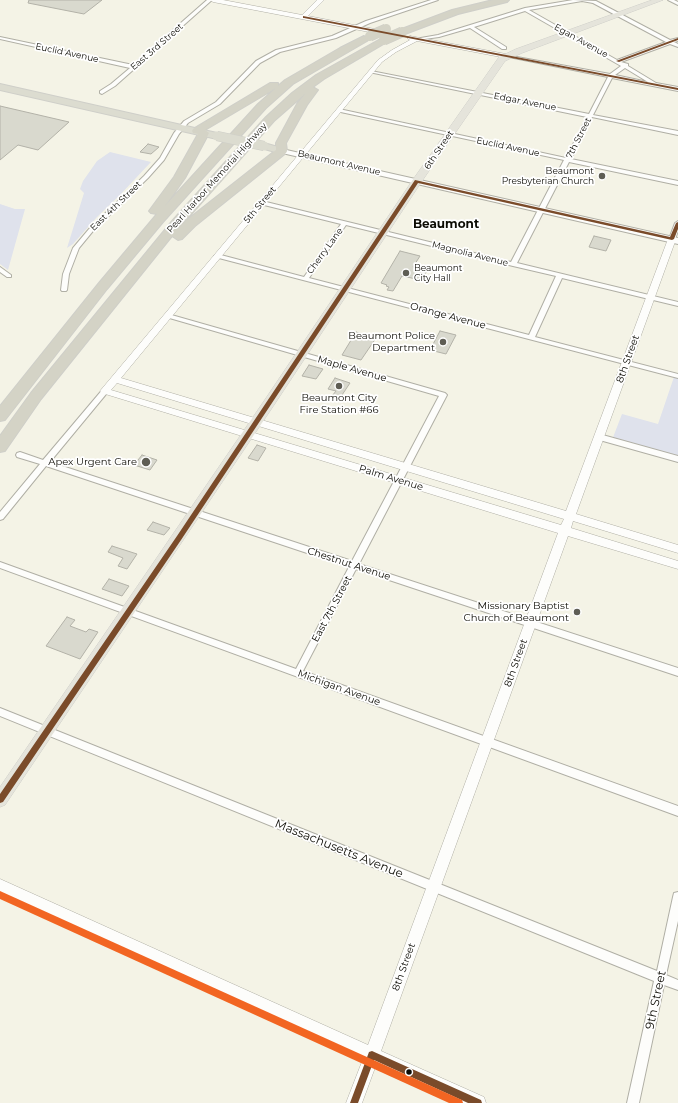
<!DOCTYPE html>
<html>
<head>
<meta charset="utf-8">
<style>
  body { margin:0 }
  canvas { display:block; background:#f4f3e6 }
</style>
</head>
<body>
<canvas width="678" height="1103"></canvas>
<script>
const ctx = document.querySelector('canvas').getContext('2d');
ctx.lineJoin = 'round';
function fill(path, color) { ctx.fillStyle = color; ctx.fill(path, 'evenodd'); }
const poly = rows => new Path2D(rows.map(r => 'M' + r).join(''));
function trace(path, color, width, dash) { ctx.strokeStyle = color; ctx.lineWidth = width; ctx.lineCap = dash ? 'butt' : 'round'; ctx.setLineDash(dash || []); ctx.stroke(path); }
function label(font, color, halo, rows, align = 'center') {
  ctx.font = font + ' Montserrat,sans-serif'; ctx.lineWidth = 3.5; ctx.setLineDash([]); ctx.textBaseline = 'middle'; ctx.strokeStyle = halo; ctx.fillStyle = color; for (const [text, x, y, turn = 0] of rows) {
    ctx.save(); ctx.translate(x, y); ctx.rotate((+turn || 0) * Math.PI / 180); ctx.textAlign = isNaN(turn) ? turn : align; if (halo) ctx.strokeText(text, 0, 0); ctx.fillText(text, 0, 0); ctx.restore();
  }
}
const green = poly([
  [110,152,151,162,119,196,97,217,73,244,67,248,84,193,80,189,83,181,97,161],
  [0,204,15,209,25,209,8,270,0,264],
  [674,377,678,378,678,459,612,440,622,414,658,424]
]);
const building = poly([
  [29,0,102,0,84,14,28,3,29,0],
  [0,106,69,122,38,150,18,145,0,160,0,106],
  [148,144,159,147,151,154,140,152,148,144],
  [594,236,611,240,606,251,589,247,594,236],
  [400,251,420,256,413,267,427,271,421,280,402,276,393,291,387,290,389,287,386,286,387,285,381,283,400,251],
  [440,331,456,335,446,354,430,350,440,331],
  [356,332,376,338,361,360,342,355,356,332],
  [309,365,323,369,316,379,302,376,309,365],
  [335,378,350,383,340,398,332,396,336,391,328,389,335,378],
  [257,445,266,448,258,461,248,458,257,445],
  [142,455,157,460,150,470,134,465,142,455],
  [153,522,170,528,164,535,147,530,153,522],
  [112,546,137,554,127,569,118,566,123,558,108,552,112,546],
  [109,579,129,586,122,596,102,589,109,579],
  [67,617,75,620,70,626,86,632,89,629,98,632,80,659,46,646,67,617]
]);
const minor = poly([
  [207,0,212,0,115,86,102,94,100,93,100,91,111,84,130,68,0,39,0,37,133,65,207,0],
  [431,0,438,0,370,23,336,38,280,52,260,63,220,104,188,123,179,134,164,160,148,178,93,231,79,248,69,274,67,290,66,291,62,291,61,290,63,274,73,248,89,229,144,176,160,158,174,133,184,121,216,102,256,61,276,50,332,36,366,21,431,0],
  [573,0,596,1,670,40,678,38,678,41,674,42,678,44,678,47,670,44,621,62,628,64,628,66,656,83,678,87,678,91,612,78,593,115,678,131,678,135,592,117,571,159,678,181,678,185,569,162,517,263,678,302,678,306,562,278,535,337,678,374,678,378,215,257,214,256,217,254,304,277,341,224,260,204,260,202,262,201,511,262,564,160,336,111,339,109,566,158,587,117,369,72,371,71,589,114,608,77,504,56,506,55,610,74,621,66,525,11,474,27,506,47,506,49,502,49,470,28,439,37,417,40,415,39,438,35,525,8,573,0],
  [582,1,593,3,666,42,617,60,529,10,582,1],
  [625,68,648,82,615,75,625,68],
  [346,225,513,266,556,276,529,335,309,278,346,225],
  [668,0,674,0,678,2,678,5,668,0],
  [678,221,678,231,675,239,674,240,670,240,669,239,675,223,678,221],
  [0,267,11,275,11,277,7,277,0,272,0,267],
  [168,314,445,393,447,395,359,564,678,668,678,676,356,569,303,671,678,806,678,816,0,568,0,562,296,669,349,567,46,466,3,519,0,520,0,512,40,464,17,457,16,455,17,453,20,452,43,460,103,389,105,389,108,391,107,393,50,462,352,561,439,396,166,317,165,316,168,314],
  [599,434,678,456,678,462,596,439,595,437,596,435,599,434],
  [0,708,657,971,673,897,674,893,678,892,678,921,666,975,678,980,678,990,664,985,639,1103,627,1103,654,981,0,716,0,708]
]);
const tertiary = poly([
  [210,0,223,0,302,15,317,0,324,0,308,16,385,31,388,33,385,35,213,2,210,0],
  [410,36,506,54,509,56,506,58,417,41,396,52,382,62,121,378,566,511,668,239,672,237,676,239,576,514,678,545,678,553,573,521,571,528,678,561,678,569,568,536,381,1051,484,1097,486,1103,460,1103,376,1065,362,1103,346,1103,363,1059,0,893,0,879,368,1045,558,533,102,393,100,391,378,60,392,50,410,40,407,38,410,36],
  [117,383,564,519,561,525,111,390,117,383]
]);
const secondary = poly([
  [279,149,282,149,678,238,678,244,282,153,279,153,278,151,279,149]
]);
const primary = poly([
  [652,0,663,0,522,53,505,61,422,181,274,405,5,805,0,807,0,787,264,401,412,181,499,57,516,49,652,0]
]);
const trunk = poly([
  [0,84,217,133,222,136,217,139,0,90,0,84],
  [264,143,285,149,287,151,282,154,261,148,259,146,261,144,264,143]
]);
const motorway = poly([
  [493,0,509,0,507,2,458,14,405,34,402,35,397,32,399,30,452,10,493,0],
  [364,36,369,39,367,41,293,84,266,108,163,222,107,289,5,420,0,421,0,406,99,283,157,214,151,213,149,211,174,177,198,134,193,133,192,131,193,129,270,83,278,83,278,86,285,80,340,48,364,36],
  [276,88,258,104,165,206,185,178,209,133,205,130,276,88],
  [384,37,389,40,387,42,324,79,313,87,318,90,307,105,286,143,287,151,286,153,195,226,182,239,178,240,172,236,41,399,5,451,0,452,0,436,31,393,173,220,266,117,292,93,316,75,384,37],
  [306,93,297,104,276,143,276,150,187,220,178,229,274,121,306,93]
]);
const trunkBridge = poly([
  [217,136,264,146]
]);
const motorwayBridge = poly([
  [370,36,386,29],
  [384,40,402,32]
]);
const bus1 = poly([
  [303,16,678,88,678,90,304,18,303,18,303,16],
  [678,38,678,40,619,62,616,61,678,38],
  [415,180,670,237,676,223,678,222,678,229,674,239,672,240,418,183,181,540,3,802,0,803,0,794,177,536,415,180],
  [372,1051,481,1100,482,1103,468,1103,374,1060,358,1103,350,1103,369,1052,372,1051]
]);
const bus2 = poly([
  [0,891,462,1100,463,1103,449,1103,0,899,0,891]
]);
const markers = [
  [602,176,4,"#5e5d54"],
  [406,273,4,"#5e5d54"],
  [443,342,4,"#5e5d54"],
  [339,386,4,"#5e5d54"],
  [146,462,5,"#5e5d54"],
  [577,612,4,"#5e5d54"],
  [409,1072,3.5,"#0d0c05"]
];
const farStreetnames = [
  ["Egan Avenue",581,41,29],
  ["East 3rd Street",157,47,-41],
  ["Euclid Avenue",67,53,12],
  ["Edgar Avenue",525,102,11],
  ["7th Street",579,138,-63],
  ["Euclid Avenue",508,147,12],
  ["6th Street",439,150,-56],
  ["Beaumont Avenue",339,163,13],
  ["Pearl Harbor Memorial Highway",217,178,-48],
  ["5th Street",260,205,-50],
  ["East 4th Street",116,206,-44],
  ["Cherry Lane",325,251,-54],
  ["Magnolia Avenue",470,254,14]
];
const farPoinames = [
  ["Beaumont",594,171],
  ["Presbyterian Church",594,181],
  ["Beaumont",414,268,"left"],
  ["City Hall",414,278,"left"]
];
const streetNames = [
  ["Orange Avenue",448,316,15],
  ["8th Street",628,359,-70],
  ["Maple Avenue",352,369,16],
  ["Palm Avenue",391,478,17],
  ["Chestnut Avenue",349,564,18],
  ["East 7th Street",332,609,-62],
  ["8th Street",516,663,-70],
  ["Michigan Avenue",339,688,20],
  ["8th Street",404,967,-70]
];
const poiNames = [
  ["Beaumont Police",435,336],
  ["Department",435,348],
  ["Beaumont City",339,398,"center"],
  ["Fire Station #66",339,410,"center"],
  ["Apex Urgent Care",137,462],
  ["Missionary Baptist",569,606],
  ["Church of Beaumont",569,618]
];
const farDistrictnames = [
  ["Beaumont",446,224]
];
const nearStreetnames = [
  ["Massachusetts Avenue",339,849,22],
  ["9th Street",656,1000,-78]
];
fill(green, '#dfe2ec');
fill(building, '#d9d9ce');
trace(building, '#b3b2a8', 1);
trace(minor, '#b0afa5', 2);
trace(tertiary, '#b0afa5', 1);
trace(secondary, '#b0afa5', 2);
trace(primary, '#cfcfc9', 1);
trace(trunk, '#cfcfc9', 2);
trace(motorway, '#cfcfc9', 2);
fill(minor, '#fdfdfb');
fill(tertiary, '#fdfdfb');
fill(secondary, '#fdfdfb');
fill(primary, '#e5e4db');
fill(trunk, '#dcdcd0');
fill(motorway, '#d4d3c6');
trace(trunkBridge, '#cfcfc9', 10, []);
trace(motorwayBridge, '#cfcfc9', 11, []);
trace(trunkBridge, '#dcdcd0', 9);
trace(motorwayBridge, '#d4d3c6', 10);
fill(bus1, '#7a4b2a');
fill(bus2, '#f26522');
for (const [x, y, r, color] of markers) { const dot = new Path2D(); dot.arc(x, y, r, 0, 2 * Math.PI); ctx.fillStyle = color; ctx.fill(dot); trace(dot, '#fff', 1.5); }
label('9px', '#0d0c05', '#fff', farStreetnames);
label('9px', '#0d0c05', '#fff', farPoinames, 'right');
label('10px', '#0d0c05', '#fff', streetNames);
label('10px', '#0d0c05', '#fff', poiNames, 'right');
label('bold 12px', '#0d0c05', '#fff', farDistrictnames);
label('12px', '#0d0c05', '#fff', nearStreetnames);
</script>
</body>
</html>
